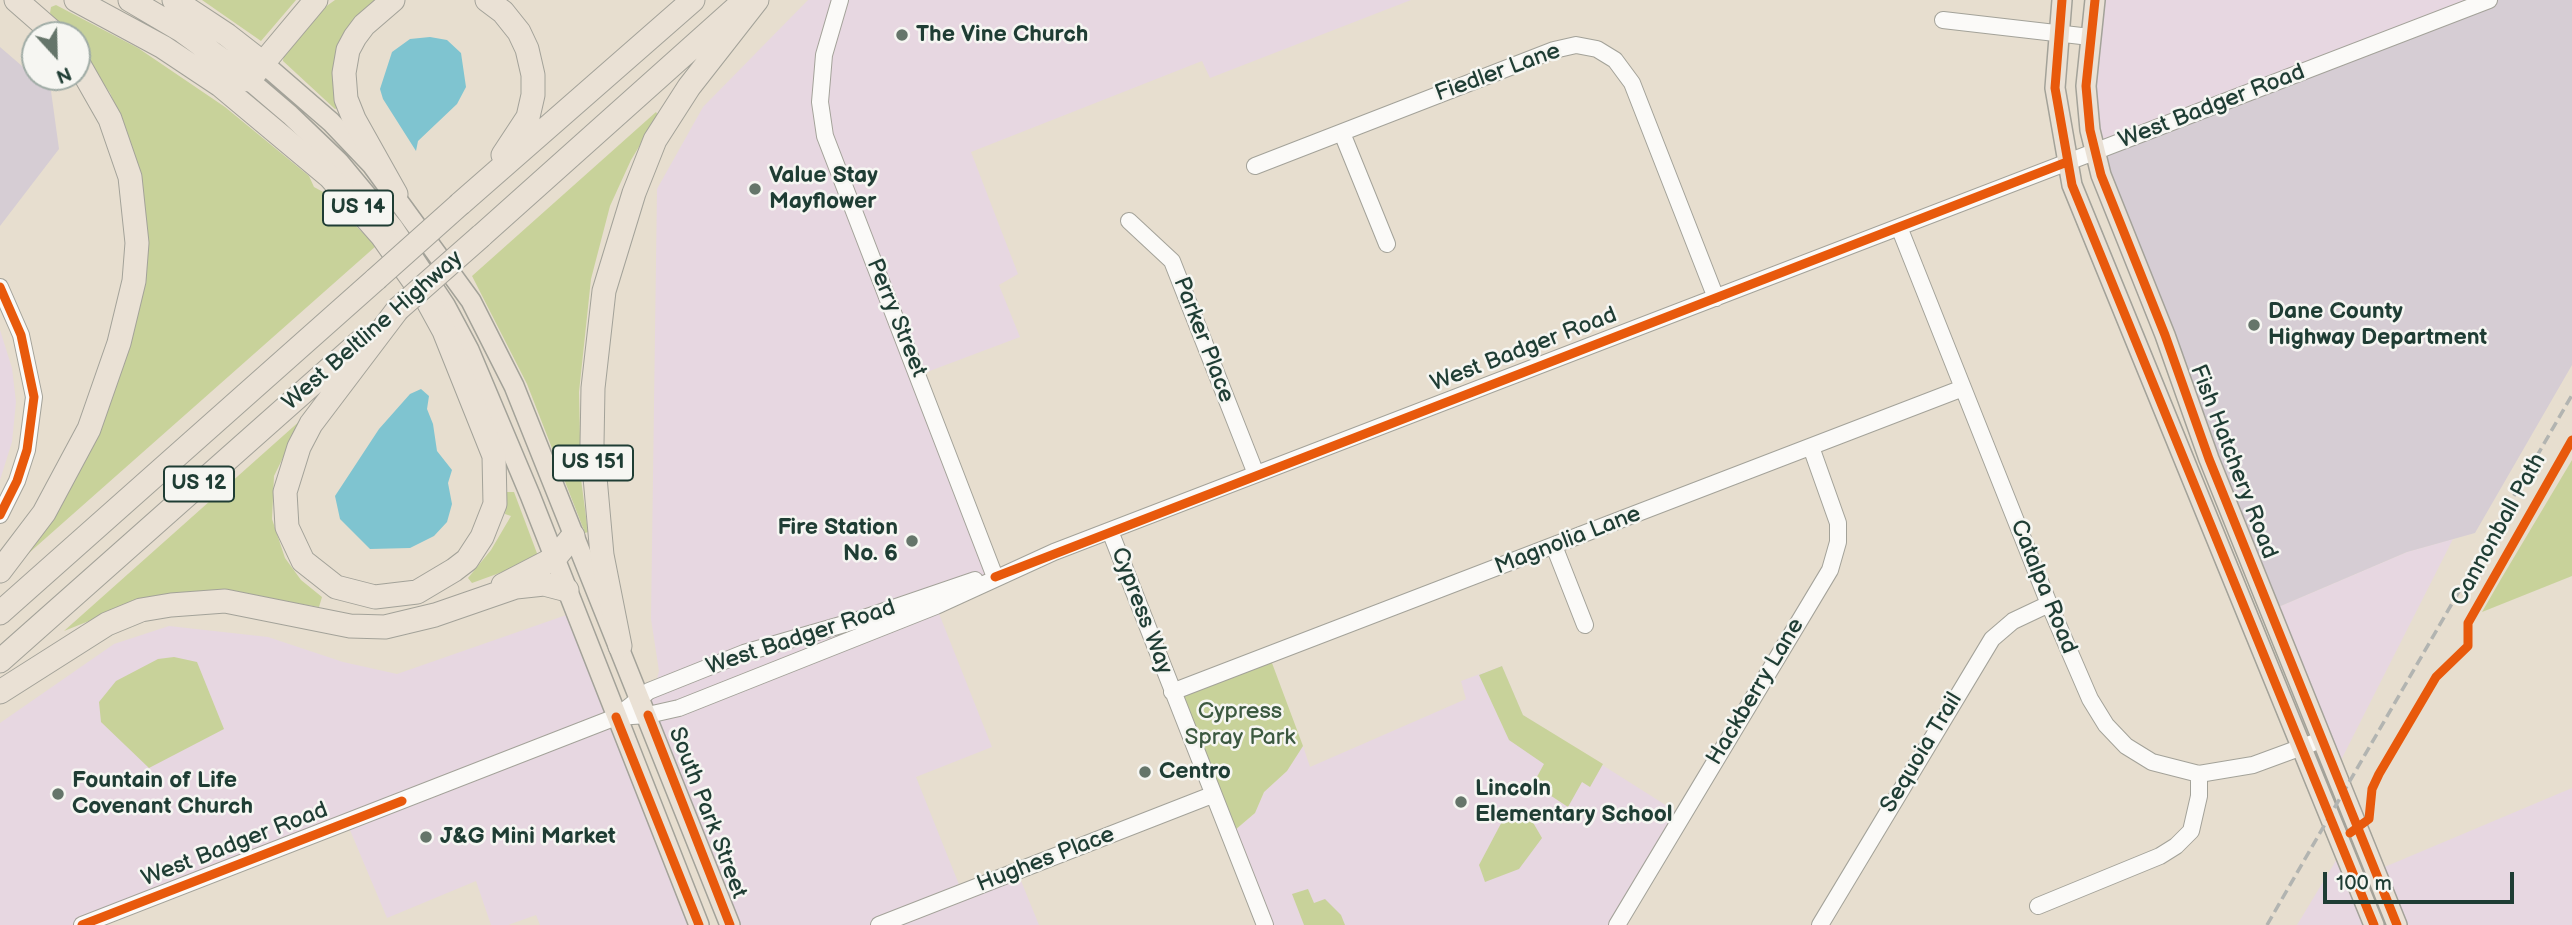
<!DOCTYPE html>
<html>
<head>
<meta charset="utf-8">
<style>
  body { margin:0 }
  #map { position:relative; width:2572px; height:925px; overflow:hidden; background:#e7decf; font-family:"Balsamiq Sans",sans-serif }
  canvas { display:block }
  .north { position:absolute; left:21px; top:21px; width:70px; height:70px; box-sizing:border-box; background:#f6f6f2; border:2px solid #a0aca6; border-radius:50%; rotate:158deg; font-size:19px; font-weight:700; line-height:28px; text-align:center; color:#1f3d34 }
  .north::after { content:''; display:block; margin:auto; width:24px; height:32px; background:#65756a; clip-path:polygon(50% 0,100% 100%,50% 72%,0 100%) }
  .scale { position:absolute; left:2323px; top:872px; width:191px; height:32px; box-sizing:border-box; border:4px solid #1f3d34; border-top:0; padding-left:9px; font-size:21px; line-height:24px; white-space:nowrap; color:#1f3d34; -webkit-text-stroke:5px #f6f6f2; paint-order:stroke }
</style>
</head>
<body>
<div id="map">
<canvas width="2572" height="925"></canvas>
<div class="north">N</div>
<div class="scale">100 m</div>
</div>
<script>
const ctx = document.querySelector('canvas').getContext('2d');
ctx.lineJoin = 'round';
function fill(path, color) { ctx.fillStyle = color; ctx.fill(path, 'evenodd'); }
const poly = rows => new Path2D(rows.map(r => 'M' + r).join(''));
function trace(path, color, width, dash) { ctx.strokeStyle = color; ctx.lineWidth = width; ctx.lineCap = dash ? 'butt' : 'round'; ctx.setLineDash(dash || []); ctx.stroke(path); }
function label(font, color, halo, rows, align = 'center') {
  ctx.font = font + ' "Balsamiq Sans",sans-serif'; ctx.lineWidth = 5; ctx.setLineDash([]); ctx.textBaseline = 'middle'; ctx.strokeStyle = halo; ctx.fillStyle = color; for (const [text, x, y, turn = 0] of rows) {
    ctx.save(); ctx.translate(x, y); ctx.rotate((+turn || 0) * Math.PI / 180); ctx.textAlign = isNaN(turn) ? turn : align; if (halo) ctx.strokeText(text, 0, 0); ctx.fillText(text, 0, 0); ctx.restore();
  }
}
const built = poly([
  [808,0,1411,0,1210,78,1202,61,971,152,1018,274,999,285,1020,337,919,375,995,577,936,606,992,747,916,777,962,892,1017,871,1039,925,730,925,648,715,659,671,651,619,657,189,703,107],
  [2095,0,2489,0,2095,152],
  [0,330,12,368,16,402,12,442,0,480],
  [2453,539,2335,772,2269,611,2407,552],
  [575,612,699,925,540,925,536,915,508,925,491,925,476,881,387,918,347,823,82,925,0,925,0,723,114,644,169,626,268,637,343,662,397,674],
  [1502,666,1523,715,1683,816,1617,925,1265,925,1228,836,1255,813,1264,792,1287,771,1303,746,1310,767,1466,699,1461,681],
  [2572,788,2572,925,2397,925,2375,871],
  [2343,849,2374,925,2297,925]
]);
const industrial = poly([
  [2489,0,2572,0,2572,365,2475,533,2407,552,2269,611,2095,152],
  [0,47,51,91,59,149,0,226]
]);
const green = poly([
  [202,0,296,0,261,41],
  [335,0,376,0,364,10,348,30,338,108,335,109,283,61,284,53,310,18],
  [56,5,138,48,225,107,309,176,314,187,343,203,348,209,344,214,376,246,21,560,105,411,139,174,127,131,110,93,77,45,77,35,69,35,50,13,51,7],
  [656,112,658,115,631,160,610,206,591,279,579,392,581,479,588,532,585,533,527,384,472,276],
  [302,419,274,476,272,519,285,558,301,580,322,597,319,607,228,592,109,613,64,631],
  [2572,460,2572,576,2482,612,2501,579],
  [507,492,514,492,538,556,527,563,472,583,468,578,491,550,511,516,505,514],
  [1269,655,1303,746,1287,771,1264,792,1255,813,1228,836,1172,692],
  [174,657,197,662,224,729,149,768,101,722,99,702,116,681,158,659],
  [1502,666,1523,715,1603,764,1590,787,1582,782,1568,807,1533,784,1544,764,1509,740,1479,675],
  [1524,807,1542,838,1519,869,1485,882,1479,865,1506,814],
  [1308,889,1314,903,1325,899,1341,915,1345,925,1304,925,1292,894]
]);
const water = poly([
  [430,37,447,40,461,53,466,87,457,104,418,141,416,151,383,99,380,89,392,52,410,39],
  [421,389,429,396,427,409,433,424,437,451,452,470,448,483,452,504,447,522,434,536,410,548,370,549,340,519,335,496,379,429,410,394]
]);
const minor = poly([
  [840,0,824,55,822,79,820,102,825,136,995,577],
  [1943,20,2090,37],
  [1342,133,1387,244],
  [1255,166,1554,50,1576,45,1597,49,1615,60,1632,83,1716,298],
  [1129,221,1172,261,1256,474],
  [1899,227,2049,604,2090,699,2106,725,2126,746,2152,762,2199,774,2253,765,2321,740],
  [0,287,21,335,34,397,27,450,17,481,0,515],
  [1110,531,1265,925],
  [1554,546,1585,625],
  [1172,692,1963,388],
  [616,717,649,691,744,653,858,620,975,580],
  [2038,906,2160,856,2176,846,2191,831,2199,796,2199,774],
  [82,925,616,717,648,715,679,708,936,606,1054,552,2489,0],
  [879,925,1212,795],
  [1617,925,1830,570,1838,542,1838,523,1811,447],
  [1820,925,1992,639,2013,621,2049,604]
]);
const major = poly([
  [2062,0,2055,88,2072,185,2374,925],
  [2095,0,2086,86,2090,130,2101,175,2165,335,2209,459,2397,925],
  [263,63,331,122,372,165,471,301,514,386,730,925],
  [249,80,290,115,339,162,393,227,445,305,469,350,530,495,699,925]
]);
const highway = poly([
  [16,0,56,35],
  [76,0,163,47,220,85,330,177,382,236,427,300,444,331,494,456,495,504,482,537,467,560,454,570,417,592,375,597,336,587,303,561,287,527,285,492,299,447,311,424,398,309],
  [130,0,181,30,249,80,316,0],
  [174,0,227,35,263,63],
  [393,0,364,25,355,37,348,50,344,73,346,99,354,119,396,194],
  [487,0,503,12,519,32,527,49,533,75,533,95,528,117,503,155],
  [460,204,693,0],
  [481,236,745,0],
  [0,571,44,513,89,429,119,343,134,281,137,243,130,177,110,119,77,61],
  [503,585,555,558,573,536],
  [0,613,376,279],
  [620,646,602,555,592,444,593,388,604,291,634,193,655,140,689,87,757,0],
  [0,661,362,340],
  [0,692,107,624,141,610,171,605,225,601,350,626,385,627,435,615,516,587,544,584,567,590]
]);
const rail = poly([
  [2267,925,2572,395]
]);
const highwayBridge = poly([
  [376,279,460,204],
  [398,309,481,236]
]);
const cycleway = poly([
  [2062,0,2055,88,2072,185,2374,925],
  [2095,0,2086,86,2090,130,2101,175,2165,335,2209,459,2397,925],
  [0,287,21,335,34,397,27,450,17,481,0,515],
  [995,577,2067,162],
  [648,715,730,925],
  [616,717,699,925],
  [2350,833,2369,819,2372,789,2379,774,2436,677,2468,646,2468,623,2572,440],
  [82,925,402,801]
]);
const markers = [
  [902,35,7,"#65756a"],
  [755,189,7,"#65756a"],
  [2254,325,7,"#65756a"],
  [912,541,7,"#65756a"],
  [1145,772,7,"#65756a"],
  [58,794,7,"#65756a"],
  [1461,802,7,"#65756a"],
  [426,837,7,"#65756a"]
];
const shields = [
  [358,208,70],
  [593,463,80],
  [199,484,70]
];
const shieldNames = [
  ["US 14",358,208],
  ["US 151",593,463],
  ["US 12",199,484]
];
const poiNames = [
  ["The Vine Church",916,35],
  ["Value Stay",769,176],
  ["Mayflower",769,202],
  ["Dane County",2268,312],
  ["Highway Department",2268,338],
  ["Fire Station",898,528,"right"],
  ["No. 6",898,554,"right"],
  ["Centro",1159,772],
  ["Fountain of Life",72,781],
  ["Covenant Church",72,807],
  ["Lincoln",1475,789],
  ["Elementary School",1475,815],
  ["J&G Mini Market",440,837]
];
const streetNames = [
  ["Fiedler Lane",1498,73,-20],
  ["West Badger Road",2212,107,-21],
  ["Perry Street",896,318,68],
  ["West Beltline Highway",373,331,-41],
  ["Parker Place",1203,340,69],
  ["West Badger Road",1524,350,-21],
  ["Fish Hatchery Road",2233,462,69],
  ["Cannonball Path",2499,530,-61],
  ["Magnolia Lane",1568,541,-21],
  ["Catalpa Road",2043,587,68],
  ["Cypress Way",1141,611,69],
  ["West Badger Road",801,638,-18],
  ["Hackberry Lane",1756,692,-59],
  ["Sequoia Trail",1922,753,-59],
  ["South Park Street",707,813,69],
  ["West Badger Road",235,845,-21],
  ["Hughes Place",1046,860,-21]
];
const parkNames = [
  ["Cypress",1240,712],
  ["Spray Park",1240,738]
];
fill(built, '#e7d7e1');
fill(industrial, '#d6cdd4');
fill(green, '#c8d29a');
fill(water, '#7fc4d0');
trace(minor, '#a3a299', 18);
trace(major, '#a3a299', 22);
trace(highway, '#a3a299', 25);
trace(minor, '#fbfaf8', 16);
trace(major, '#eae1d5', 19);
trace(highway, '#eae1d5', 23);
trace(rail, '#b2b4b1', 3.5, [10, 5]);
trace(highwayBridge, '#a3a299', 25, []);
trace(highwayBridge, '#eae1d5', 23);
trace(cycleway, '#e8590c', 9);
for (const [x, y, r, color] of markers) { const dot = new Path2D(); dot.arc(x, y, r, 0, 2 * Math.PI); ctx.fillStyle = color; ctx.fill(dot); trace(dot, '#f6f6f2', 2.5); }
for (const [x, y, w] of shields) { const box = new Path2D(); box.roundRect(x - w / 2, y - 17.5, w, 35, 5); ctx.fillStyle = '#f6f6f2'; ctx.fill(box); trace(box, '#1f3d34', 2); }
label('bold 21px', '#1f3d34', null, shieldNames);
label('bold 23px', '#1f3d34', '#f6f6f2', poiNames, 'left');
label('23px', '#1f3d34', '#f6f6f2', streetNames);
label('23px', '#3c5940', '#f6f6f2', parkNames);
</script>
</body>
</html>
